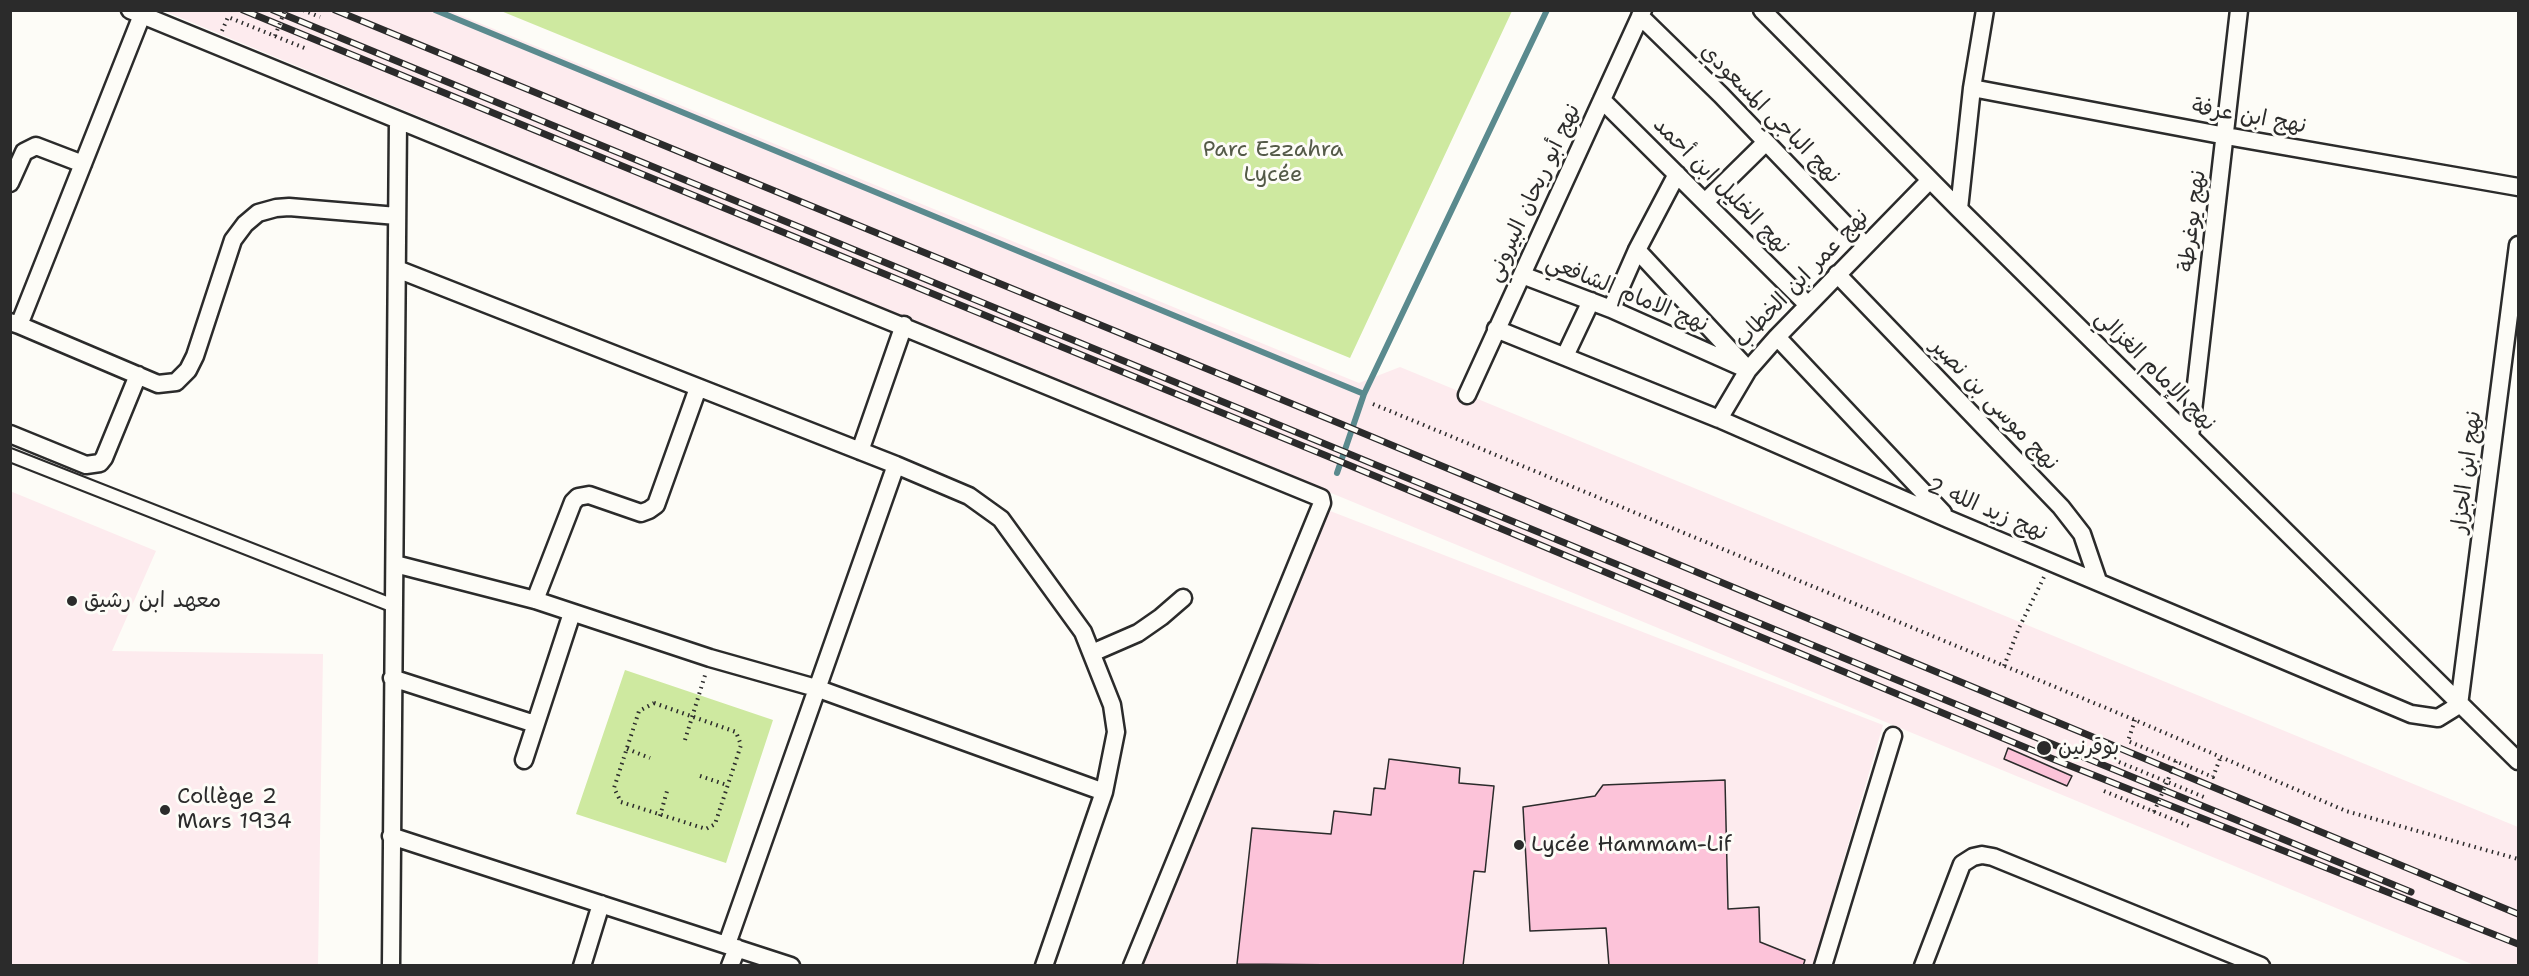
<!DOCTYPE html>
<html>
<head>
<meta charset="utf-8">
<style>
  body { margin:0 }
  #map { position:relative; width:2529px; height:976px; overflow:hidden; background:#fdfcf7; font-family:"Shantell Sans",sans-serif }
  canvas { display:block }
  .frame { position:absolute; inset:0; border:12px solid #2b2b2b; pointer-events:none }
</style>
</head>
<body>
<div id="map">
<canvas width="2529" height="976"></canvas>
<div class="frame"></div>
</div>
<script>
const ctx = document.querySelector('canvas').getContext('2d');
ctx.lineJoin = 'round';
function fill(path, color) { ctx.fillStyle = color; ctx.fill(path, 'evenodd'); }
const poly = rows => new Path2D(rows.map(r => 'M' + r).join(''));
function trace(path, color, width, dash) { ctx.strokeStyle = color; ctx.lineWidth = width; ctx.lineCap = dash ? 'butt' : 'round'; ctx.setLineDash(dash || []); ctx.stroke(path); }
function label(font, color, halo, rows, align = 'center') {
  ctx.font = font + ' "Shantell Sans","Playpen Sans Arabic",sans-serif'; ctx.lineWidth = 6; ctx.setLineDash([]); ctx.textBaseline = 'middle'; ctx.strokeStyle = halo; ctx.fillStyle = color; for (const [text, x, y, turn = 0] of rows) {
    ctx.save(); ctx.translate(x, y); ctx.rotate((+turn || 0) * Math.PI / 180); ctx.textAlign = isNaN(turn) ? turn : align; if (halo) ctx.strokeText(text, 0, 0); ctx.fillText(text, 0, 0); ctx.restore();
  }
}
const built = poly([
  [164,11,450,11,1359,383,1400,367,2518,827,2518,965,2474,965],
  [10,491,156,551,112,651,323,654,318,965,11,965],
  [1325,509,1883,725,1813,965,1142,966]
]);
const green = poly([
  [501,11,1512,11,1350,358],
  [625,670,773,720,726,863,576,814]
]);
const stream = poly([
  [435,10,1364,394],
  [1337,473,1364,394,1547,10]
]);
const building = poly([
  [2008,748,2072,776,2067,786,2004,759,2008,748],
  [1389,759,1460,768,1459,783,1494,786,1485,872,1474,871,1463,966,1237,964,1252,828,1331,834,1334,811,1371,815,1374,788,1385,789,1389,759],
  [1725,780,1728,909,1759,907,1760,942,1805,960,1803,966,1609,966,1606,928,1530,931,1523,807,1595,796,1603,785,1725,780]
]);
const path = poly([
  [303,10,320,17],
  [222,31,228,17,307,49],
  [1373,404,2135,720,2346,811,2518,859],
  [2004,666,2019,628,2044,577],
  [654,703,736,732,741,745,715,824,706,829,621,802,614,788,639,711,654,703],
  [2135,720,2128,741,2213,777,2221,756],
  [685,740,706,672],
  [627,749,650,758],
  [2119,762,2204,797],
  [700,776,727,785],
  [2104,791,2189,826],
  [660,816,667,791]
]);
const pedestrian = poly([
  [10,455,394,606]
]);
const minor = poly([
  [130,10,1321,498,1322,503,1132,966],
  [1762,10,1959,209,2518,761],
  [1640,16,1721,95,1865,245],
  [1972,88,2226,136,2518,187],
  [1602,100,1808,305],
  [10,183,24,152,36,146,83,164],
  [1705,202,1765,143],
  [1959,209,1972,88,1985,10],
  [1637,250,1743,364],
  [397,269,896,465,969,496,1001,519,1083,632,1112,705,1116,732,1104,792,1044,966],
  [1837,274,2061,507,2082,534,2098,581],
  [1522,275,1611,309,1748,370],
  [1611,309,1637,250,1677,174],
  [10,322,19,325,142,15],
  [19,325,158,384,176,382,188,370,195,356,233,240,245,224,258,213,276,208,289,207,397,216],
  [1496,329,1719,419,1948,519,2411,714,2438,718,2459,705,2518,245],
  [1777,337,1943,513],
  [1565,356,1591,301],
  [1467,395,1643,10],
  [1719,419,1748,370,1777,337,1930,180],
  [10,434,86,465,100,463,104,458,138,375],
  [2190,437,2239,10],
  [860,451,904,325],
  [395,564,535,600,710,658,816,688,1104,792],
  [535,600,573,502,578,497,589,495,641,513,649,510,656,505,698,388],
  [1092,653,1138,633,1161,617,1183,598],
  [392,678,535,724],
  [524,760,572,613],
  [391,836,791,966],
  [727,944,896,465],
  [391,966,398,120],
  [582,966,601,904],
  [730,966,737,948],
  [1823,966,1893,736],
  [1923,966,1962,864,1973,857,1982,855,1993,857,2261,966]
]);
const rail = poly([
  [243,10,1327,456,2053,759,2518,944],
  [273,10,2411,892],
  [335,10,1341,424,2518,914]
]);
const pathBridge = poly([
  [275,36,285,10],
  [2154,812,2176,761]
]);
const markers = [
  [72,601,6,"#2b2b2b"],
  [2044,748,8,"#2b2b2b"],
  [165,810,6,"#2b2b2b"],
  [1519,845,6,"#2b2b2b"]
];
const streetNames = [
  ["نهج الباجي المسعودي",1770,114,45],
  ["نهج ابن عرفة",2249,117,10],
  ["نهج الخليل ابن أحمد",1721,186,45],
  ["نهج أبو ريحان البيروني",1534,193,-65],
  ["نهج يوغرطة",2193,221,-83],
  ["نهج عمر ابن الخطاب",1802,279,-46],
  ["نهج الامام الشافعي",1627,294,22],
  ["نهج الإمام الغزالي",2155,371,45],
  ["نهج موسى بن نصير",1994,405,46],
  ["نهج ابن الجزار",2467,472,-83],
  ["نهج زيد الله 2",1987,510,23]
];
const parkNames = [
  ["Parc Ezzahra",1273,150],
  ["Lycée",1273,175]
];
const poiNames = [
  ["معهد ابن رشيق",84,601],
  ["بوقرنين",2058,748],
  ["Collège 2",177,797],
  ["Mars 1934",177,822],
  ["Lycée Hammam-Lif",1531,845]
];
fill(built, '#fdebee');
fill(green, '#cee9a0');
trace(stream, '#5a8a8e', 6);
fill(building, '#fcc3d9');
trace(building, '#2b2b2b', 1.5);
trace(pedestrian, '#2b2b2b', 16);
trace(minor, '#2b2b2b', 21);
trace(path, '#2b2b2b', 4, [1.5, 4.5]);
trace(pedestrian, '#fdfcf7', 12);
trace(minor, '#fdfcf7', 16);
trace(rail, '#2b2b2b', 7);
trace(rail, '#fdfcf7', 4.5, [14]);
trace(pathBridge, '#2b2b2b', 4, [1.5, 4.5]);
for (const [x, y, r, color] of markers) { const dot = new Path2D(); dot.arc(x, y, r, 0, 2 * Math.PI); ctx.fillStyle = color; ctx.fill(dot); trace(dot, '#fdfcf7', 2); }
label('22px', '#2b2b2b', '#fdfcf7', streetNames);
label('22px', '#545a48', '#fdfcf7', parkNames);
label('22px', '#2b2b2b', '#fdfcf7', poiNames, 'left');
</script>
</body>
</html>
